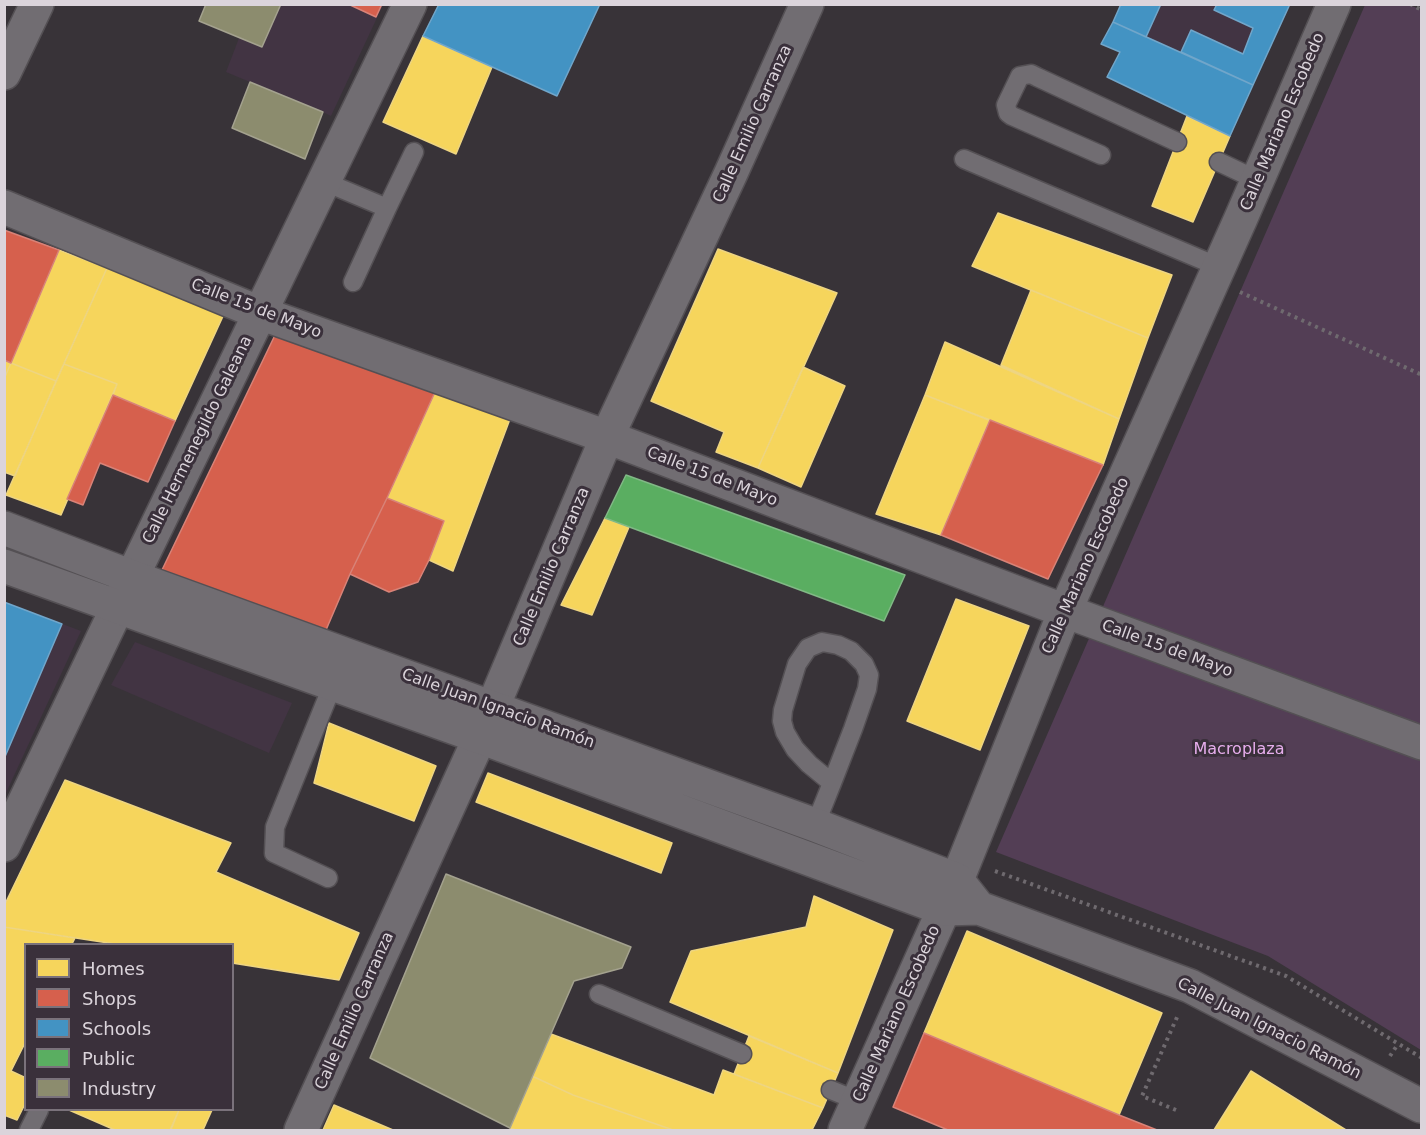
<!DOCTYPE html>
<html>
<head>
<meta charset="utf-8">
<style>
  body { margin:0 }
  #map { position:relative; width:1426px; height:1135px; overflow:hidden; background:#383338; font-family:"DejaVu Sans",sans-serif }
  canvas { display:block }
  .frame { position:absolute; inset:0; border:6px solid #dbd4db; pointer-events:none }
  .legend { position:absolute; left:24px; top:943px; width:210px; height:168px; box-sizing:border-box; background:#3a303b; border:2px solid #7a727b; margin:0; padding:8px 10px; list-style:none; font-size:18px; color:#dbd4db }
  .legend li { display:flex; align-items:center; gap:12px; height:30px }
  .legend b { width:30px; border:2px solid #7a727b }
</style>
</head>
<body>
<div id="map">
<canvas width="1426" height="1135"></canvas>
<div class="frame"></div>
<ul class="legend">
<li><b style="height:16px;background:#f6d55c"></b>Homes</li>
<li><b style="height:16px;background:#d6604d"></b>Shops</li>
<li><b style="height:16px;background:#4393c3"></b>Schools</li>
<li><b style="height:16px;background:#5aae61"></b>Public</li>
<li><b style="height:16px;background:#8c8c6e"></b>Industry</li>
</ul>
</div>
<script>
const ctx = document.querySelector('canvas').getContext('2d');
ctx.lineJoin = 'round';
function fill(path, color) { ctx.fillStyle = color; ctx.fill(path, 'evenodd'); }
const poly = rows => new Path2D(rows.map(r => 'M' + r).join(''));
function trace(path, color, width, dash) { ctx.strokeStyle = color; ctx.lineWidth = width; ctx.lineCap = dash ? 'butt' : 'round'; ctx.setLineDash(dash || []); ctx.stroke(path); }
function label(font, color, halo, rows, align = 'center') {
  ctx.font = font + ' "DejaVu Sans",sans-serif'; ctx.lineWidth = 6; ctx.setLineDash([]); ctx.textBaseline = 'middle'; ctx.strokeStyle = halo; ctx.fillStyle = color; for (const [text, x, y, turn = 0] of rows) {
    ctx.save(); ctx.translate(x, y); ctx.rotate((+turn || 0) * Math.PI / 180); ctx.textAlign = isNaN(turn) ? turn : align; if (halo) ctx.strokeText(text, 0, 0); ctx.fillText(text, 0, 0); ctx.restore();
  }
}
const built = poly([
  [206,5,383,5,331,116,323,112,305,159,232,128,250,82,226,72,239,38,199,21],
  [1121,5,1290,5,1253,85,1113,22],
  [5,602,81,631,5,795],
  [135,642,292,703,269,753,111,685]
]);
const green = poly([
  [1365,5,1410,5,1421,10,1421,1050,1268,956,996,852]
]);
const homes = poly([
  [423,36,492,67,456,154,383,122,423,36],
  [1187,116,1230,136,1193,222,1152,206,1187,116],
  [998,213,1172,275,1148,338,972,266,998,213],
  [718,249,837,293,758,468,716,452,724,432,651,401,718,249],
  [59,250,107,268,56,381,11,363,59,250],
  [107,268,224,314,175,421,113,395,117,384,64,364,107,268],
  [1031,290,1148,338,1119,419,1001,365,1031,290],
  [945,342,1119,419,1103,465,925,395,945,342],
  [4,360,11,363,4,379,4,360],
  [11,363,56,381,15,476,4,472,4,379,11,363],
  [64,364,117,384,61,515,6,495,64,364],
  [803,367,845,386,801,487,758,468,803,367],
  [435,392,510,419,453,571,429,560,444,521,387,498,435,392],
  [925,395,990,420,941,535,876,514,925,395],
  [605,518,629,527,592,615,561,605,605,518],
  [956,599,1029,626,980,750,907,721,956,599],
  [329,723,436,766,414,821,314,783,329,723],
  [488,773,672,843,661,873,476,802,488,773],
  [65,780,231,843,216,872,359,933,339,980,232,963,232,944,115,944,4,927,4,906,65,780],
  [814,896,893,930,838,1073,670,1002,691,951,806,927,814,896],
  [4,927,75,938,72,944,26,944,26,1041,11,1071,26,1078,26,1102,17,1120,4,1115,4,927],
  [967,931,1162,1013,1119,1115,924,1033,967,931],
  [551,1034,714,1095,723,1070,823,1108,812,1130,673,1130,573,1095,532,1076,551,1034],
  [749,1036,838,1073,823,1108,734,1074,749,1036],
  [1251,1071,1346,1130,1214,1130,1251,1071],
  [532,1076,573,1095,673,1130,516,1130,510,1128,532,1076],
  [334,1105,393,1130,323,1130,334,1105],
  [69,1110,179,1110,170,1130,115,1130,69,1110],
  [179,1110,212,1110,203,1130,171,1130,179,1110]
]);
const shops = poly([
  [348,4,382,4,376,17,348,4],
  [4,230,59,250,11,363,4,360,4,230],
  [276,333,435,392,387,498,350,574,326,630,161,572,276,333],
  [113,395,175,421,148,482,100,463,83,505,67,499,113,395],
  [990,420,1103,465,1048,579,941,535,990,420],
  [387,498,444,521,429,560,418,582,389,592,350,574,387,498],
  [924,1033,1119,1115,1157,1130,948,1130,893,1107,924,1033]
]);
const schools = poly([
  [439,4,600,4,557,96,423,36,439,4],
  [1121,4,1161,4,1146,37,1113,22,1121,4],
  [1217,4,1290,4,1253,85,1181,52,1191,30,1243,54,1253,28,1214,10,1217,4],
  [1113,22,1253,85,1230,136,1107,77,1120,52,1101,44,1113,22],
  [4,602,62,624,4,759,4,602]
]);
const public = poly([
  [626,475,905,575,884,621,605,518,626,475]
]);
const industry = poly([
  [206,4,281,4,262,47,199,21,206,4],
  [250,82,323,112,305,159,232,128,250,82],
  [446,874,631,947,622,968,574,981,510,1128,370,1058,446,874]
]);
const path = poly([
  [1410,4,1422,10],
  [1240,292,1422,375],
  [995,871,1286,976,1422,1058],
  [1390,1056,1398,1044],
  [1176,1110,1142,1096,1178,1015]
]);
const service = poly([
  [1101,155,1012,116,1008,113,1006,105,1020,76,1031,74,1037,77,1177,142],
  [964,159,1219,267],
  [1219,162,1257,180],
  [325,182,387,208,414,152],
  [353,282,387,208],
  [815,825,824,803,832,783,853,729,867,689,869,675,864,664,851,651,838,645,822,642,808,648,797,664,783,710,782,721,785,732,795,749,809,764,832,783],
  [328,878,274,853,275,827,333,684],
  [599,994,742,1054],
  [831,1090,858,1101],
  [29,1130,39,1110]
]);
const minor = poly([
  [4,207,260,313,607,437,1065,611,1422,743],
  [4,845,132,577,410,4],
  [301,1130,480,737,607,437,731,173,807,4],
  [845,1130,957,880,1065,611,1241,218,1334,4]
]);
const tertiary = poly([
  [4,73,37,4],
  [4,528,132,577,815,825,957,880,979,908],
  [4,566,480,737,944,909,979,908,1190,986,1421,1106]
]);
const streetNames = [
  ["Calle Mariano Escobedo",1283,122,-67],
  ["Calle Emilio Carranza",753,124,-66],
  ["Calle 15 de Mayo",256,309,21],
  ["Calle Hermenegildo Galeana",198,440,-64],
  ["Calle 15 de Mayo",712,477,21],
  ["Calle Mariano Escobedo",1086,566,-66],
  ["Calle Emilio Carranza",552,567,-67],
  ["Calle 15 de Mayo",1167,649,20],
  ["Calle Juan Ignacio Ramón",498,709,20],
  ["Calle Emilio Carranza",355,1011,-66],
  ["Calle Mariano Escobedo",897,1014,-66],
  ["Calle Juan Ignacio Ramón",1269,1029,27]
];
const parkNames = [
  ["Macroplaza",1239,750]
];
fill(built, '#423443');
fill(green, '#533e55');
fill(homes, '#f6d55c');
trace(homes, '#eed582', 1.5);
fill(shops, '#d6604d');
trace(shops, '#d88378', 1.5);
fill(schools, '#4393c3');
trace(schools, '#71a6ca', 1.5);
fill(public, '#5aae61');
trace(public, '#81b986', 1.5);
fill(industry, '#8c8c6e');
trace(industry, '#a4a28f', 1.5);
trace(service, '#545054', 21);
trace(minor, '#545054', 36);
trace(tertiary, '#545054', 36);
trace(path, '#6f6a6f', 4, [3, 4.5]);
trace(service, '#716d72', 18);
trace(minor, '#716d72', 33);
trace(tertiary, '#716d72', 33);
label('16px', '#dbd4db', '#3a303b', streetNames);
label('16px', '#e6adec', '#3a303b', parkNames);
</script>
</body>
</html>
